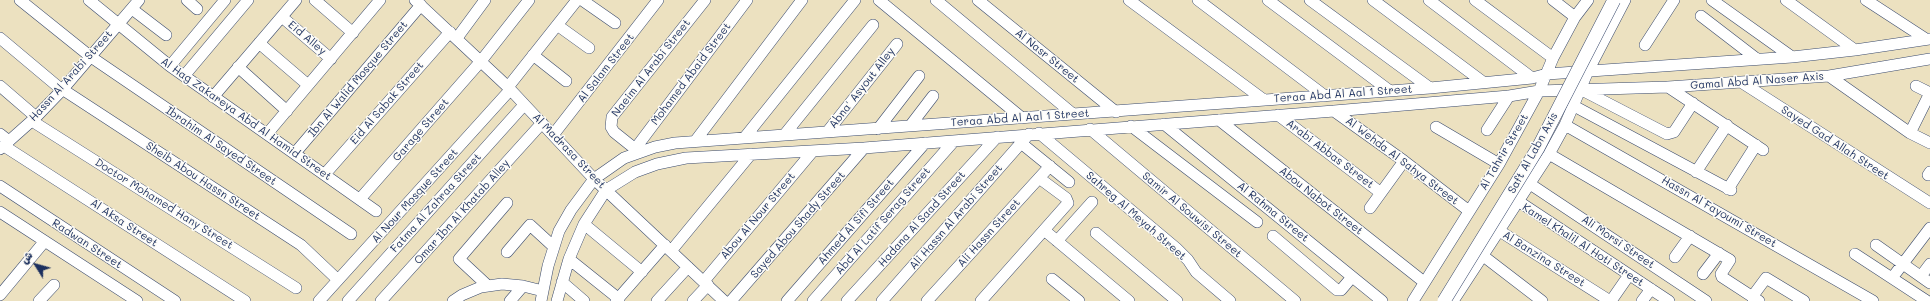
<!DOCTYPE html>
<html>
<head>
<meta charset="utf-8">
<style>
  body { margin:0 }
  #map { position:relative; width:1930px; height:301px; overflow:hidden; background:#ece1c0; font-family:Mali,"Playpen Sans Arabic",sans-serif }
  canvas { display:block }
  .north { position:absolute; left:16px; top:245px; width:40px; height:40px; -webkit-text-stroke:3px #fdfcf7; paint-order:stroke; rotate:307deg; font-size:11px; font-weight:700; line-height:16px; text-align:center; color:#1b2f5e }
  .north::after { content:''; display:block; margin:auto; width:14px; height:18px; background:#1b2f5e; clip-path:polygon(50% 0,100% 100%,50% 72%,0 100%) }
</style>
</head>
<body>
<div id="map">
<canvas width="1930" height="301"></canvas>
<div class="north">ش</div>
</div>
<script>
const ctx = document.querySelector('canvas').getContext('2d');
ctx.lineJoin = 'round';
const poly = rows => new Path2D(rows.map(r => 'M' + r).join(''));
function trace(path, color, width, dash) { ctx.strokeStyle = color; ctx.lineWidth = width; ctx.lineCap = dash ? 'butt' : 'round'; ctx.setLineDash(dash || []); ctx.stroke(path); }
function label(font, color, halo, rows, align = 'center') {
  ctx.font = font + ' Mali,sans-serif'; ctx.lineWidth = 3; ctx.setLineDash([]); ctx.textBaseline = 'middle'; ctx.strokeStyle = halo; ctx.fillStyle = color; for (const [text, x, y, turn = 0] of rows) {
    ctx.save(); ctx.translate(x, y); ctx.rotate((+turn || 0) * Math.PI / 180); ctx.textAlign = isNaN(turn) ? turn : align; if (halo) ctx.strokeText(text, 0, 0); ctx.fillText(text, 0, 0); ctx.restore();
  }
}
const minor = poly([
  [20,0,91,57,351,234],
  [89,0,170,66,376,211],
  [187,0,197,9],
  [315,0,353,33],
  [415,0,508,87,594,179,724,301],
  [582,0,615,23],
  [879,0,1022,118],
  [936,0,1073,114],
  [978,0,1116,112],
  [1129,0,1264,100],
  [1198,0,1325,96],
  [1268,0,1390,91],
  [1310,0,1430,88],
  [1373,0,1483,82],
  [1429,0,1532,78],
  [1475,0,1553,58],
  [1553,0,1575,17],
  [1712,0,1792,57],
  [1786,0,1855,50],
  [1866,0,1926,39],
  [132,9,166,35],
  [1701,16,1757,59],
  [282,17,331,59],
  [557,25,589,48],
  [0,38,62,90],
  [457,38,485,0],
  [259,43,308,85],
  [1645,45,1674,0],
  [533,55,566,81],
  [170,66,225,0],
  [238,67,287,111],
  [184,76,248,0],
  [1829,76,1910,133,1930,143],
  [1741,82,1930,203],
  [0,86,36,117],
  [1916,86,1930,93],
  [508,87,577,0],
  [1668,87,1763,150],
  [62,89,301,245,338,280],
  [1582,90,1667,134,1674,132,1693,103],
  [213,97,296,0],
  [1574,106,1731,190],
  [1334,111,1404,161,1469,211],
  [1278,115,1381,193],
  [1219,120,1424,282],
  [32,121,296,288],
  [1164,124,1382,301],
  [1565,125,1873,301],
  [910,126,933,96],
  [1131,126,1257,222],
  [1436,127,1499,164],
  [878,129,919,76],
  [1090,129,1295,301],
  [1487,130,1509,96],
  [828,131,897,44],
  [1039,133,1176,248,1188,260,1196,272,1230,301],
  [1910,133,1930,93],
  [0,134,9,141],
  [267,134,380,0],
  [785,134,873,25],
  [553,135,658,0],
  [745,137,855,0],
  [696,140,802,0],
  [1021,143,1069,182],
  [4,146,245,301],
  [0,149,36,117,62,90,139,0],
  [635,149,747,0],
  [639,152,614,132,611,127,612,117,705,0],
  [295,153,421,5],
  [1549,154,1730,260,1721,274,1722,277,1759,301],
  [1696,172,1727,125],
  [325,174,450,32],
  [1928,175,1930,172],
  [1530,184,1706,301],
  [0,186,175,301],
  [1728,189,1756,145],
  [360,199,481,61,529,0],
  [1518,201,1669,301],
  [1370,208,1404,161],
  [0,212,137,301],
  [584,224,642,272],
  [1044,230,1129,301],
  [1498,230,1610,301],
  [1096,233,1177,301],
  [1273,236,1337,290,1341,290,1352,277],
  [1057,241,1092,202],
  [1876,245,1930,283],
  [671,251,751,154],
  [507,252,530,225,554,247],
  [1855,254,1927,301],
  [1482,255,1542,301],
  [1675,257,1690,236],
  [569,259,619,299],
  [1703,274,1719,253],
  [1921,276,1930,264],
  [1892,278,1930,228],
  [1052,279,1079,301],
  [704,281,813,151],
  [562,282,584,301],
  [488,286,459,259,507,203],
  [0,295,44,242],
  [1752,297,1766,278,1804,301],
  [39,301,54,285],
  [319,301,510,90],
  [348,301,524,105],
  [381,301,542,123],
  [453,301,462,295,481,287,502,284,523,286,543,291],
  [510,301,523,286],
  [541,301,548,266,559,231,571,210,594,179,624,158,655,147,675,143,1430,88,1532,78,1547,74,1792,57,1855,50,1930,39],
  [557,301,569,259,584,224,606,190,635,172,657,164,686,158,864,148,1334,111,1509,96,1539,91,1668,87,1829,76,1930,59],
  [616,301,665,245],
  [657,301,688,267],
  [693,301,708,285],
  [731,301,864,148],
  [787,301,925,143],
  [813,301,954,141],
  [847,301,997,137],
  [882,301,1029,134],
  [927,301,1050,166],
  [981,301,1068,203,1066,198,1039,178],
  [1413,301,1499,164,1539,91,1553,58,1575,17,1588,0],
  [1453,301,1549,154,1565,125,1588,71,1625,0],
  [1611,301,1629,275],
  [1642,301,1651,289]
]);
const majorBridge = poly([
  [1444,301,1538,148,1614,0]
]);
const streetNames = [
  ["Eid Alley",307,38,40],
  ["Al Nasr Street",1047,56,39],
  ["Al Salam Street",606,68,-52],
  ["Naeim Al Arabi Street",651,68,-52],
  ["Mohamed Abaid Street",691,74,-53],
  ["Hassn Al Arabi Street",71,76,-48],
  ["Ibn Al Walid Mosque Street",358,79,-50],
  ["Gamal Abd Al Naser Axis",1757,81,-4],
  ["Abna' Asyout Alley",862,88,-52],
  ["Teraa Abd Al Aal 1 Street",1343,94,-4],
  ["Eid Al Sabak Street",387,103,-49],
  ["Teraa Abd Al Aal 1 Street",1020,118,-4],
  ["Al Hag Zakareya Abd Al Hamid Street",246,119,35],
  ["Garage Street",421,130,-49],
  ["Sayed Gad Allah Street",1835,143,33],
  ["Ibrahim Al Sayed Street",221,146,34],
  ["Al Madrasa Street",569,151,46],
  ["Al Tahrir Street",1504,152,-60],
  ["Saft Al Labn Axis",1533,153,-61],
  ["Arabi Abbas Street",1330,154,37],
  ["Al Wehda Al Sahya Street",1402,161,37],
  ["Sheib Abou Hassn Street",203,181,33],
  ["Al Nour Mosque Street",415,196,-48],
  ["Abou Nabot Street",1321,201,38],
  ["Fatma Al Zahraa Street",436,203,-48],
  ["Doctor Mohamed Hany Street",164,204,32],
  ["Omar Ibn Al Khatab Alley",462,212,-48],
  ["Al Rahma Street",1273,212,39],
  ["Hassn Al Fayoumi Street",1719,212,30],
  ["Samir Al Souwisi Street",1192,215,40],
  ["Abou Al Nour Street",758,216,-50],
  ["Sahreg Al Meyah Street",1136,216,41],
  ["Ali Hassn Al Arabi Street",956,217,-49],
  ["Hadana Al Saad Street",922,219,-48],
  ["Abd Al Latif Serag Street",883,221,-49],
  ["Ahmed Al Sifi Street",856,222,-49],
  ["Al Aksa Street",124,223,33],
  ["Sayed Abou Shady Street",798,225,-49],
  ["Ali Hassn Street",989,233,-48],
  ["Ali Morsi Street",1618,242,34],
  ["Radwan Street",87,244,33],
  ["Kamel Khalil Al Hoti Street",1583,245,33],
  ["Al Banzina Street",1544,259,32]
];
trace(minor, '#3a4a6d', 12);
trace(minor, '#fff', 11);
trace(majorBridge, '#3a4a6d', 14, []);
trace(majorBridge, '#fff', 13);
label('11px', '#1b2f5e', '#fdfcf7', streetNames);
</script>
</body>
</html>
